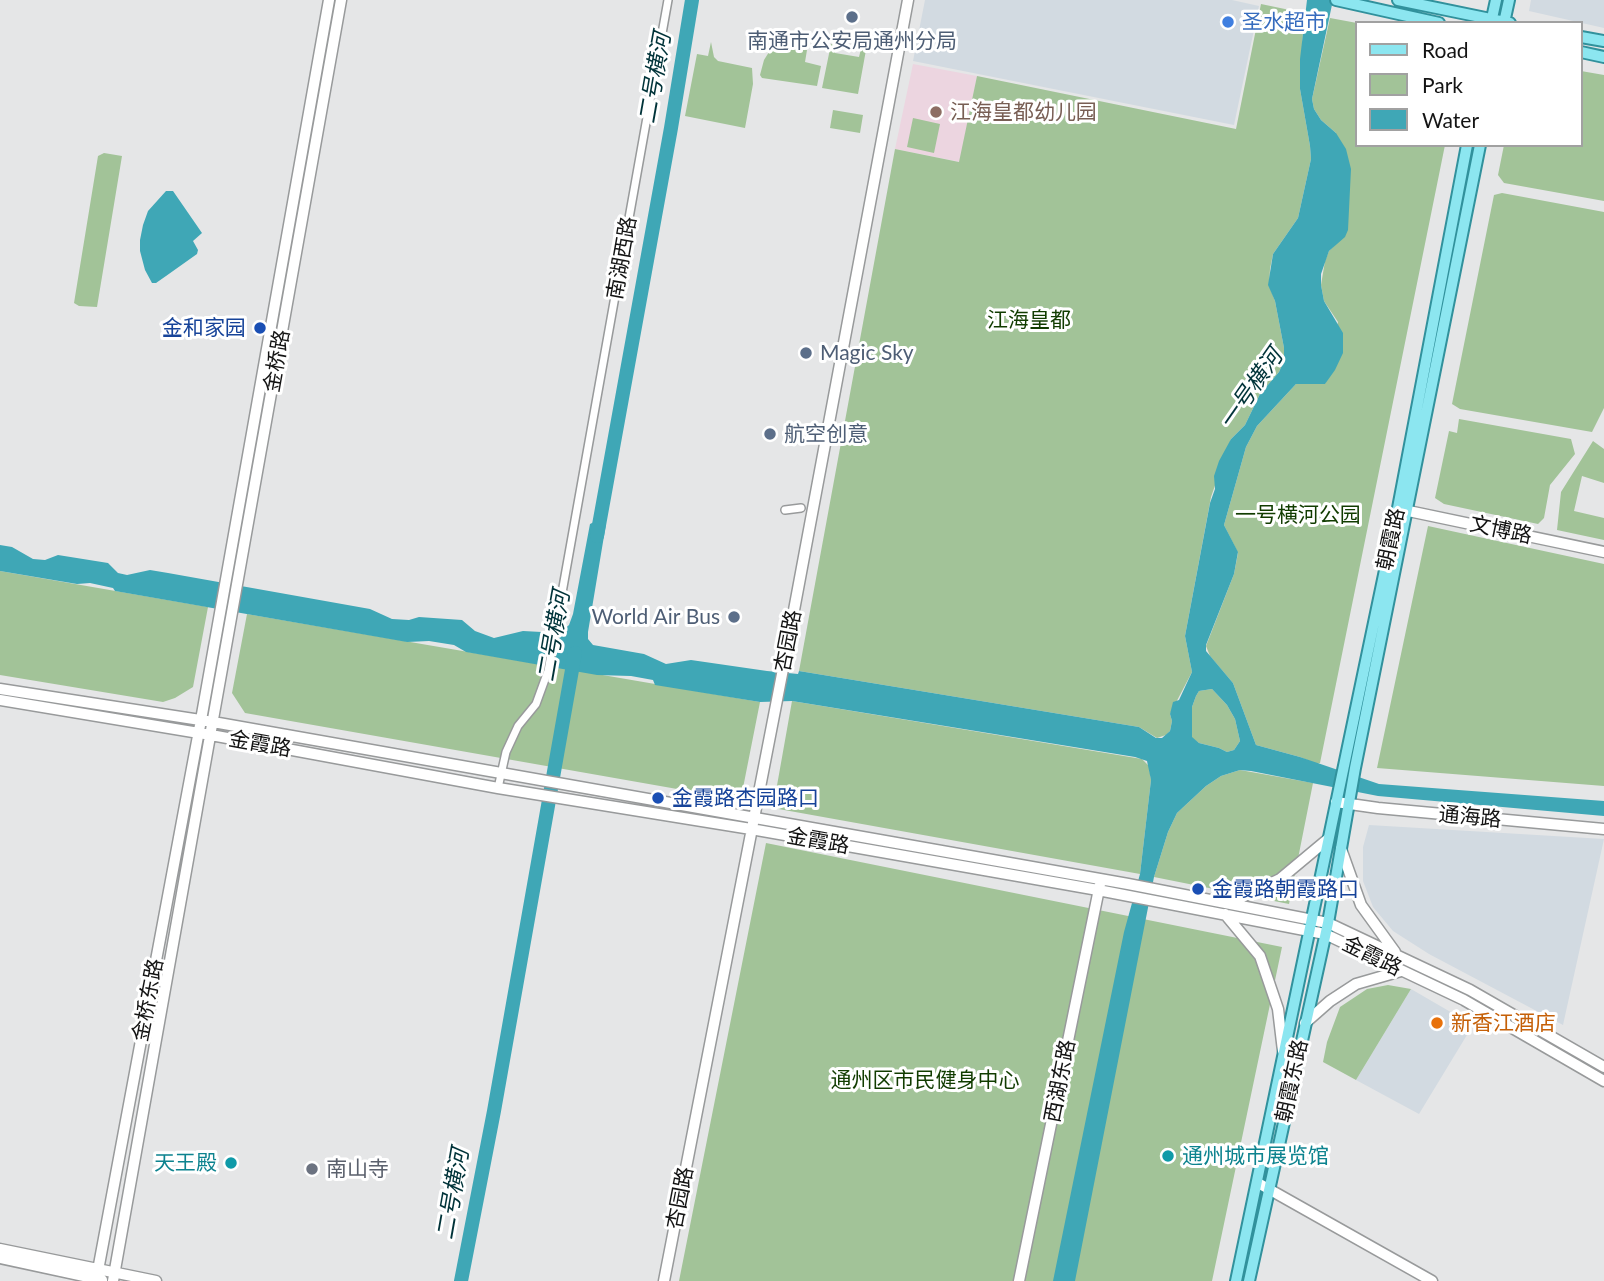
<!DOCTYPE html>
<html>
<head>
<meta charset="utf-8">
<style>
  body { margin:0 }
  #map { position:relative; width:1604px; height:1281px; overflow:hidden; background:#e5e6e7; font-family:Lato,sans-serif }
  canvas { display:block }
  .legend { position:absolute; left:1355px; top:21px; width:228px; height:126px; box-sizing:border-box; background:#fff; border:2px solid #a1a1a1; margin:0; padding:9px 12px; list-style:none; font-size:21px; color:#141414 }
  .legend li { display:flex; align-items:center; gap:14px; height:35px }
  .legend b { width:35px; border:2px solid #a1a1a1 }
</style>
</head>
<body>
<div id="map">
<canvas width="1604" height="1281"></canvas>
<ul class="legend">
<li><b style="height:9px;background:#8ce6f0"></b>Road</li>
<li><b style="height:19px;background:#a2c398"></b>Park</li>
<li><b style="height:19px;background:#3fa7b6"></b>Water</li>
</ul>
</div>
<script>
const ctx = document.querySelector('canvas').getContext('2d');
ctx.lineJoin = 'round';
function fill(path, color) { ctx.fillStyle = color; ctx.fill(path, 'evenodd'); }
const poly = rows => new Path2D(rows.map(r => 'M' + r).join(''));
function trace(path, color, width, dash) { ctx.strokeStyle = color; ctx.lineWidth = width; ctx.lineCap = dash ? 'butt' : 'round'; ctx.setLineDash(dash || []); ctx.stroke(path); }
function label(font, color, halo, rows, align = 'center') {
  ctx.font = font + ' Lato,"Noto Sans SC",sans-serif'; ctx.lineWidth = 6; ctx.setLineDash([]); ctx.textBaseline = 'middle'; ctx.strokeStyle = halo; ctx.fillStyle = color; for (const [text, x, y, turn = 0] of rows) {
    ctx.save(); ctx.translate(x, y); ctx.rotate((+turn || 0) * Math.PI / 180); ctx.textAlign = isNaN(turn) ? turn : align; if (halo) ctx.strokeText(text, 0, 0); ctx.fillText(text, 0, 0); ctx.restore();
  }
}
const built = poly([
  [925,0,1232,0,1259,6,1234,125,913,61],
  [1531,0,1604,0,1604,28,1529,11],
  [1369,825,1604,839,1563,1025,1429,954,1393,931,1373,907,1363,881,1363,847],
  [1411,989,1473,1025,1419,1114,1356,1080]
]);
const education = poly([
  [913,64,977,76,960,162,895,149]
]);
const green = poly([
  [1261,4,1304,13,1300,89,1310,146,1311,159,1298,218,1273,254,1270,269,1269,285,1275,301,1284,348,1284,361,1279,372,1260,394,1245,425,1231,439,1211,497,1185,636,1192,672,1170,714,1172,721,1170,731,1166,735,1157,738,1139,727,799,671,895,149,959,162,977,76,1236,129],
  [1330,18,1357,23,1357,145,1445,145,1320,763,1317,764,1300,757,1256,745,1233,683,1210,656,1206,646,1234,574,1238,553,1224,525,1246,447,1257,426,1296,384,1325,384,1338,322,1324,301,1321,285,1325,261,1329,251,1335,245,1336,133,1321,120,1314,109,1312,99],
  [711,42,714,57,718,61,752,68,753,84,745,128,685,116,697,54,708,56],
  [774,44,807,50,805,62,821,66,817,86,762,78,760,75,764,60],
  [831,44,836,45,835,53,859,57,861,49,866,50,858,94,822,88],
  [1581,71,1604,75,1604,201,1504,183,1498,175,1504,145,1581,145],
  [833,110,863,115,860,133,830,128],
  [913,118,940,124,934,153,907,147],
  [104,153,122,156,97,307,79,306,74,303,98,156],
  [1502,193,1604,212,1604,408,1592,432,1460,409,1452,404,1494,195],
  [1459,419,1571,439,1575,454,1550,485,1544,518,1538,524,1444,504,1435,498,1449,431,1457,433],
  [1593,441,1604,449,1604,483,1582,476,1574,511,1604,518,1604,540,1557,530,1561,492],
  [1428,526,1604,564,1604,786,1377,768],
  [0,571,208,607,193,687,175,698,163,702,0,675],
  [247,614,760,702,742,793,734,799,245,713,232,693],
  [1212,689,1227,705,1235,719,1240,741,1234,750,1227,752,1219,748,1199,743,1192,738,1192,707,1196,696,1199,691],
  [792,701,1142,759,1149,766,1151,780,1140,874,773,808],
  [1240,770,1313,783,1289,904,1154,877,1168,832,1177,813,1206,786,1221,776],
  [766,843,1282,947,1212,1281,679,1281],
  [1388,985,1411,989,1356,1080,1323,1062,1327,1042,1340,1007,1367,989]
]);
const water = poly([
  [1307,0,1333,0,1312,99,1314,109,1321,120,1336,133,1346,149,1351,169,1348,230,1345,237,1329,251,1321,274,1321,285,1324,301,1343,333,1343,353,1335,370,1325,384,1296,384,1257,426,1246,447,1224,525,1238,552,1234,574,1206,645,1206,651,1233,683,1256,745,1300,757,1379,784,1604,801,1604,816,1378,796,1251,771,1240,770,1221,776,1206,786,1177,813,1168,832,1154,877,1075,1281,1053,1281,1124,932,1140,874,1151,780,1147,761,1135,757,792,701,760,702,655,685,653,680,631,676,597,675,466,652,454,645,429,641,407,642,115,591,113,588,90,583,77,584,0,571,0,545,12,547,33,559,45,560,58,555,108,563,118,573,127,575,150,570,168,573,370,609,392,619,409,620,419,617,462,620,475,631,494,638,523,631,560,633,569,625,573,614,590,524,600,519,606,524,588,632,588,639,593,645,644,654,666,664,691,660,767,671,798,674,799,671,1139,727,1156,738,1162,738,1170,731,1172,721,1170,714,1173,702,1179,700,1192,672,1185,636,1210,503,1215,489,1214,476,1219,461,1231,439,1245,425,1260,394,1279,372,1284,361,1284,348,1275,301,1268,285,1273,254,1298,218,1311,159,1310,146,1300,89,1300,59],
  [1212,689,1227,705,1235,719,1240,741,1234,750,1227,752,1219,748,1199,743,1192,737,1192,707,1196,696,1199,691],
  [166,191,173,191,202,233,193,241,198,250,197,254,166,276,156,283,152,283,145,270,140,251,140,240,143,225,148,211]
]);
const river = poly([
  [597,536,671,128,692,0],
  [461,1281,494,1111,575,653]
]);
const street = poly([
  [785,510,801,508],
  [498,788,506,752,518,726,536,704,548,671,668,0]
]);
const secondary = poly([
  [1399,509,1604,552],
  [0,689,213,722,1128,884,1328,923,1470,990,1604,1067],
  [0,700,211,735,498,788,751,829,1098,890,1325,934,1464,1000,1604,1081],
  [1336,802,1378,808,1604,829],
  [1341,849,1361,905,1395,952],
  [1225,901,1240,898,1280,879,1328,839],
  [1225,914,1260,956,1278,1009,1283,1051],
  [1305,1023,1330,1001,1356,984,1401,971],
  [1258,1183,1432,1281],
  [0,1249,156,1281],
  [0,1258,102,1280],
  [96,1281,201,720,329,0],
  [113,1281,341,0],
  [664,1281,783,669,908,0],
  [1019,1281,1100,884]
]);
const primary = poly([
  [1336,0,1439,23],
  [1398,0,1510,23],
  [1491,23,1496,0],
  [1504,23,1509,0],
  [1581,37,1604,41],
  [1581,52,1604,57],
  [1236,1281,1398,508,1467,145],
  [1249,1281,1328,923,1355,768,1480,145]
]);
const markers = [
  [852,17,7,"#5c6f8a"],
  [1228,22,7,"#3f7fe0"],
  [936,112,7,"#8d6e63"],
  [260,328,7,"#1a4fb4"],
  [806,353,7,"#5c6f8a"],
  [770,434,7,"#5c6f8a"],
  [734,617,7,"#5c6f8a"],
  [658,798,7,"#1a4fb4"],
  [1198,889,7,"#1a4fb4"],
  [1437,1023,7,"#e8710a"],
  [1168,1156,7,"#0f9aa8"],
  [231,1163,7,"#0f9aa8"],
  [312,1169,7,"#6b7280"]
];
const shopNames = [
  ["圣水超市",1242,22]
];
const serviceNames = [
  ["南通市公安局通州分局",852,41,"center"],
  ["Magic Sky",820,353],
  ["航空创意",784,434],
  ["World Air Bus",720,617,"right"]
];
const educationNames = [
  ["江海皇都幼儿园",950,112]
];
const streetNames = [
  ["南湖西路",622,258,-80],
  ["金桥路",277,361,-80],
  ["文博路",1501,530,12],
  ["朝霞路",1391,539,-78],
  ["杏园路",788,641,-79],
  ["金霞路",260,744,10],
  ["通海路",1470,817,5],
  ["金霞路",818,841,10],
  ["金霞路",1372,956,26],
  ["金桥东路",148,1000,-79],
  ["西湖东路",1060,1081,-79],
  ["朝霞东路",1292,1081,-78],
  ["杏园路",680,1198,-79]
];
const parkNames = [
  ["江海皇都",1029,320],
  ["一号横河公园",1298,515],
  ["通州区市民健身中心",925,1080]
];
const transitNames = [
  ["金和家园",246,328,"right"],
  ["金霞路杏园路口",672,798],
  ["金霞路朝霞路口",1212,889]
];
const foodNames = [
  ["新香江酒店",1451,1023]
];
const cultureNames = [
  ["通州城市展览馆",1182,1156],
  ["天王殿",217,1163,"right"]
];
const worshipNames = [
  ["南山寺",326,1169]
];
const waterNames = [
  ["二号横河",655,78,-80],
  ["一号横河",1251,389,-55],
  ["二号横河",554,636,-80],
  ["二号横河",453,1194,-80]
];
fill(built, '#d2dae1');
fill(education, '#ecd5e0');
fill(green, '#a2c398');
fill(water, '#3fa7b6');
trace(river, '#3fa7b6', 14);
trace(street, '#989a9b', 10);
trace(secondary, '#989a9b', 13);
trace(primary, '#31919c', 14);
trace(street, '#fff', 7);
trace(secondary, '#fff', 10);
trace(primary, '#8ce6f0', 10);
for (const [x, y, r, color] of markers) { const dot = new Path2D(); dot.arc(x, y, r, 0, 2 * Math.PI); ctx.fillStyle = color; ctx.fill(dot); trace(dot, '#fff', 2.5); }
label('21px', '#366cbe', '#fff', shopNames, 'left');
label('21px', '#4e5e75', '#fff', serviceNames, 'left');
label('21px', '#785e54', '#fff', educationNames, 'left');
label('21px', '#141414', '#fff', streetNames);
label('21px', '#113c00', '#fff', parkNames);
label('21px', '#164399', '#fff', transitNames, 'left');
label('21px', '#c56008', '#fff', foodNames, 'left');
label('21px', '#0d838f', '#fff', cultureNames, 'left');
label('21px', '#5b616d', '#fff', worshipNames, 'left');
label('italic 23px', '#003339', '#fff', waterNames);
</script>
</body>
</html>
